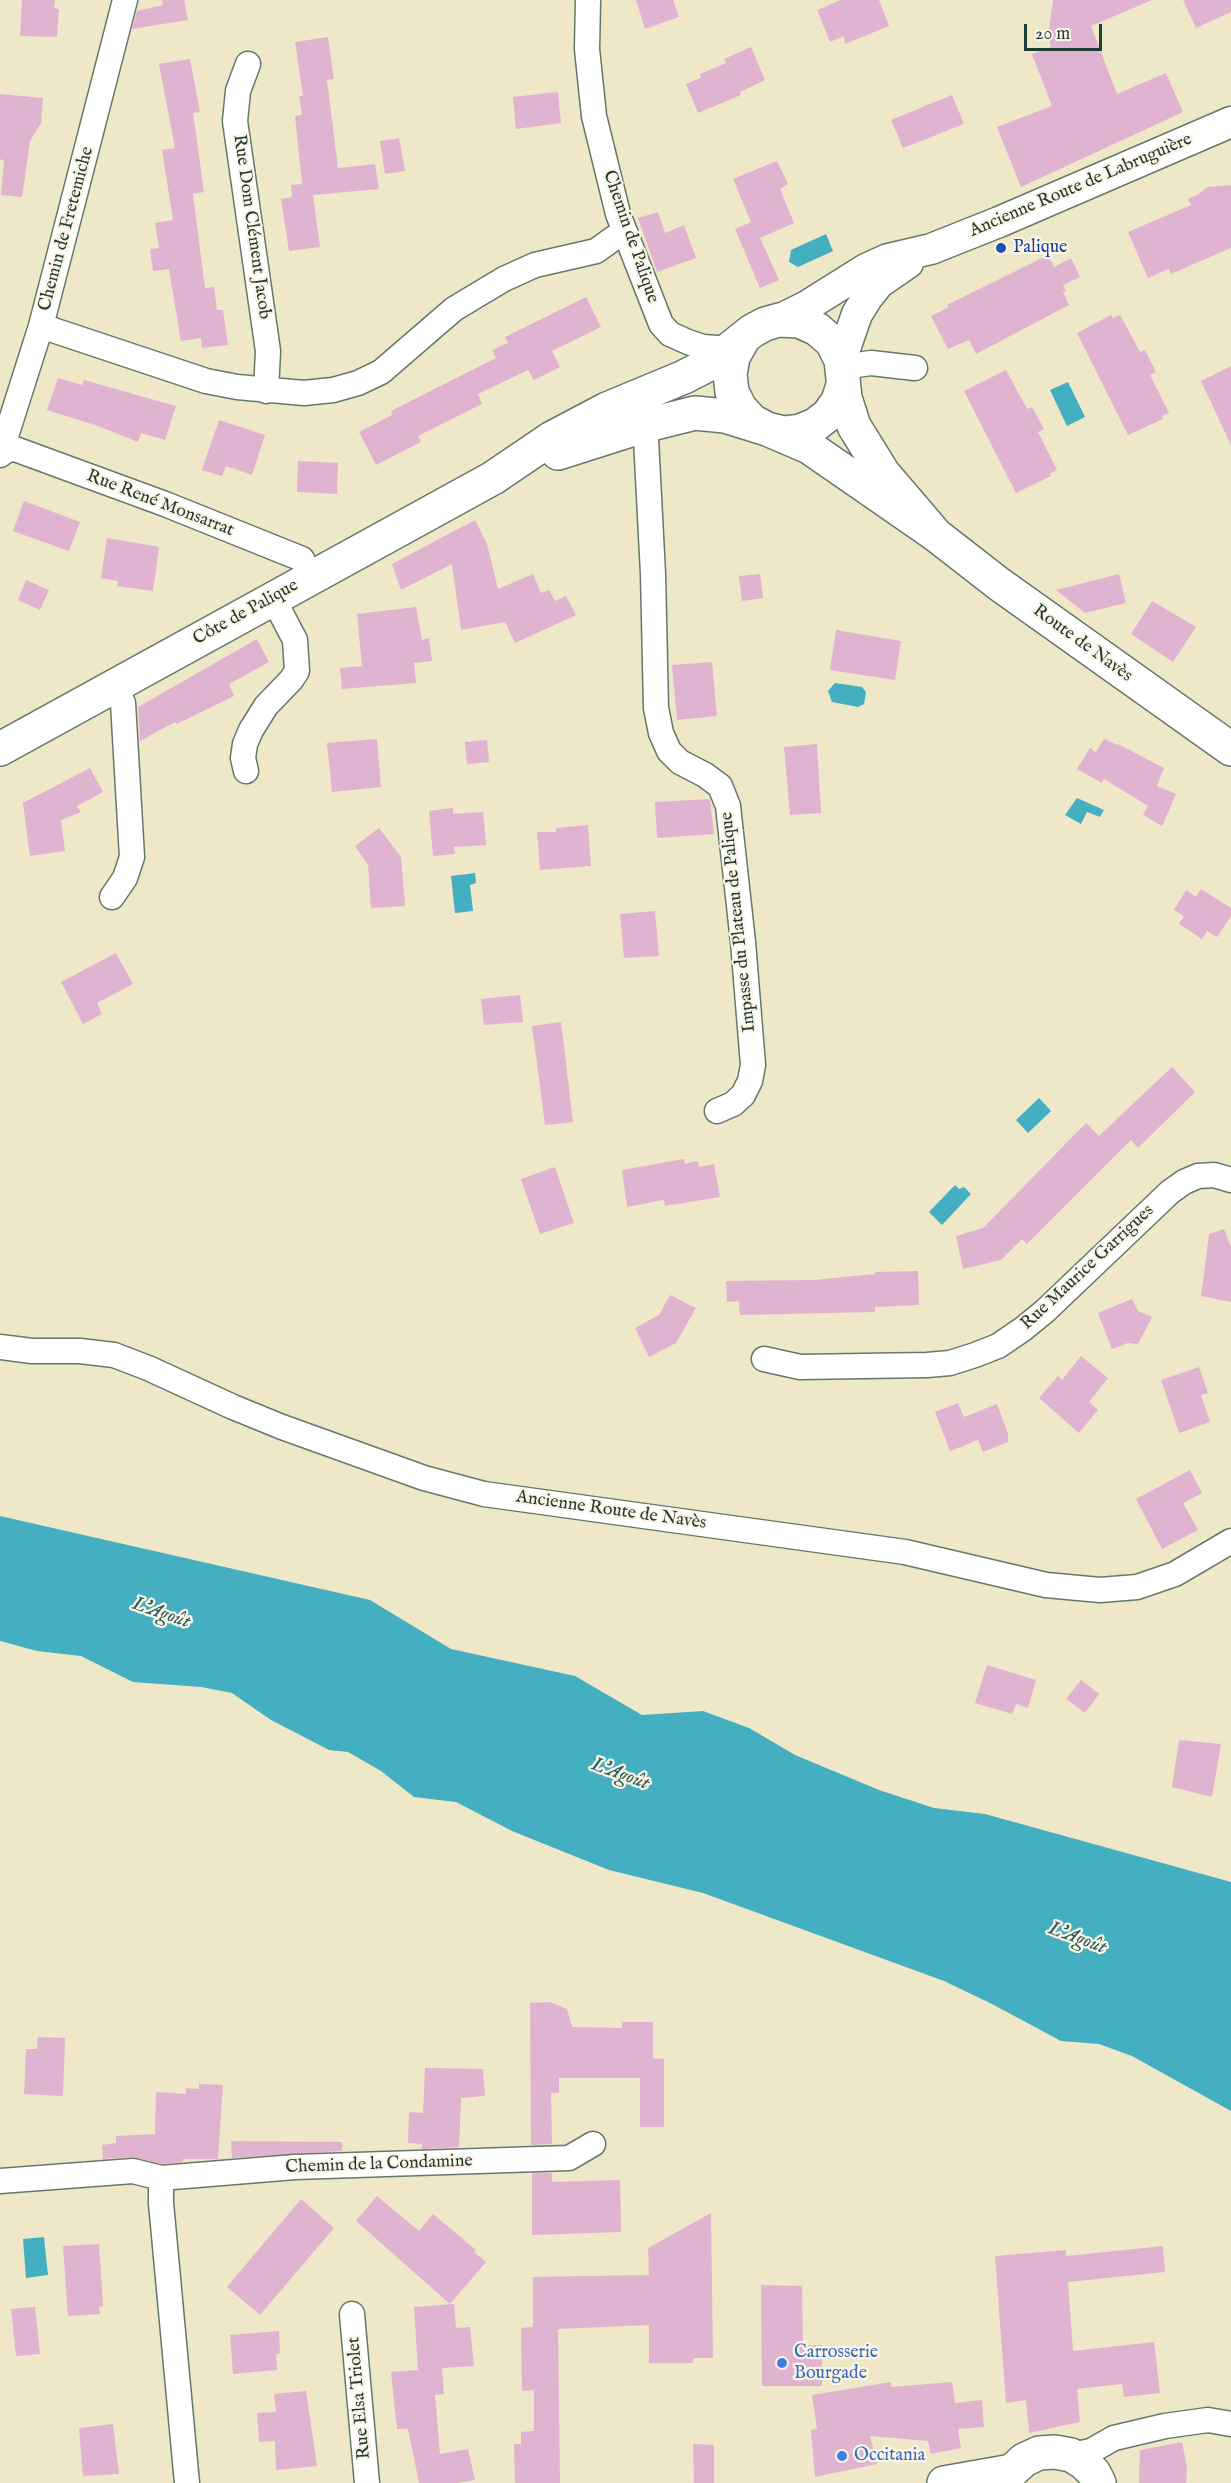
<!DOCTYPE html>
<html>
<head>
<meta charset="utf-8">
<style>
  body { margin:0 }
  #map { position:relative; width:1231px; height:2483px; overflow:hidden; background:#eee7c8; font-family:"IM FELL English",serif }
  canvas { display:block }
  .scale { position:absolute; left:1024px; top:24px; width:78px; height:27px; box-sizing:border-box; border:3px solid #1f3d34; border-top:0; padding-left:8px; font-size:18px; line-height:21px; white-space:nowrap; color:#1f3d34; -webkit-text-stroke:4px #fcf5e5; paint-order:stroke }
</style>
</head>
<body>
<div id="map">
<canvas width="1231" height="2483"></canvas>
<div class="scale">20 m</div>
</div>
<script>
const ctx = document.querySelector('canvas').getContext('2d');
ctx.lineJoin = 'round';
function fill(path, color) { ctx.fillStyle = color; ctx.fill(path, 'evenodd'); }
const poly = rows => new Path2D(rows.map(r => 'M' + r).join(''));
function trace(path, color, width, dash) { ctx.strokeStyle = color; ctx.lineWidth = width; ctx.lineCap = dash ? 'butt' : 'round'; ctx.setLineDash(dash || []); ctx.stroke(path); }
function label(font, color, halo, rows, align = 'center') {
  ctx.font = font + ' "IM FELL English",serif'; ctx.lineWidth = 4.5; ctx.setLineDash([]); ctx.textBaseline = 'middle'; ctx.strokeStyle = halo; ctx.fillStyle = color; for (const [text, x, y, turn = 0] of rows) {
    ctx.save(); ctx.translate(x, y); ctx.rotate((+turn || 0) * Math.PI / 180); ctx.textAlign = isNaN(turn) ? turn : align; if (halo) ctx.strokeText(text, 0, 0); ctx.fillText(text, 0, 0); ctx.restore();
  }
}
const water = poly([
  [826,234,833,251,798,267,789,262,791,250],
  [1068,382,1085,417,1067,426,1050,390],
  [835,683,862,687,866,692,864,704,858,707,832,702,828,691],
  [1077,798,1104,810,1100,817,1087,812,1081,824,1065,815],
  [475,873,476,883,470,885,473,911,455,913,451,876],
  [1039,1098,1051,1111,1028,1133,1016,1120],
  [955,1185,959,1189,964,1187,971,1194,942,1225,929,1212],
  [0,1516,370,1600,451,1649,575,1676,642,1715,703,1711,749,1728,795,1755,879,1790,934,1808,985,1814,1231,1882,1231,2111,1132,2056,1099,2044,1061,2041,992,2004,944,1981,703,1893,609,1870,512,1831,456,1802,414,1797,381,1771,348,1752,329,1750,271,1720,232,1693,201,1687,133,1682,81,1656,37,1651,0,1641],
  [44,2237,48,2275,26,2278,23,2239]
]);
const building = poly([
  [22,0,55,0,54,8,59,9,57,37,20,36],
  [162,0,184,0,188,20,132,29,137,11,163,5],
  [636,0,673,0,679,17,645,29],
  [841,0,879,0,889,26,845,44,844,36,830,42,817,10],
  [1053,0,1152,0,1091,26,1117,94,1166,73,1183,112,1021,187,997,127,1052,106,1032,54,1051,47,1048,37],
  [1183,0,1231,0,1231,12,1196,28],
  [328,37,334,79,327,80,338,168,375,164,379,189,313,195,320,247,289,251,281,199,292,197,291,185,302,184,295,116,302,115,299,96,303,96,295,42],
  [751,47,765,80,740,92,741,95,698,113,686,84,701,78,700,74,726,63,724,59],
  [190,59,200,112,193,113,204,192,193,194,205,288,214,287,217,310,223,310,228,345,202,348,201,338,181,341,169,269,153,271,150,249,159,248,155,223,173,220,162,150,175,148,159,64],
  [558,92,561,123,516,129,513,97],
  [0,94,43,98,41,123,30,141,22,197,1,195,4,161,0,159],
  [952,95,964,124,903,148,891,120],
  [399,138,405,171,385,174,380,141],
  [777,161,788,184,780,189,794,223,760,238,779,280,760,288,735,229,751,222,733,179],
  [1231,185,1231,248,1171,274,1169,269,1148,278,1128,232,1191,205,1188,199,1199,194,1207,187],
  [658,212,665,233,684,225,696,258,657,272,638,218],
  [1048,255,1054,267,1071,258,1080,277,1063,285,1066,291,1063,292,1069,305,976,354,969,340,948,349,931,316,949,307,947,305],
  [586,297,601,327,552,351,560,367,534,380,528,370,478,394,482,404,418,436,421,442,376,465,359,432,392,415,391,411,496,358,492,350,508,343,505,337],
  [1111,315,1113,318,1120,315,1140,352,1145,350,1156,372,1150,375,1169,413,1162,416,1163,419,1128,435,1077,333],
  [1231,366,1231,445,1201,381],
  [1006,370,1027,409,1032,407,1044,429,1038,432,1057,470,1049,474,1051,476,1016,493,964,391],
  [58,378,82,385,84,380,176,406,165,440,141,433,138,442,98,426,47,410],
  [219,420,265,435,252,475,226,466,222,476,202,470],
  [298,461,338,463,337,494,297,492],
  [24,501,80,522,69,551,13,531],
  [475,520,487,544,498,589,533,574,541,593,549,590,555,601,566,596,576,615,515,643,505,622,461,630,452,564,401,590,392,564],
  [107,538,159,547,153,591,117,586,118,581,101,578],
  [760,574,763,598,742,601,739,576],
  [1119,574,1126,603,1085,613,1056,590],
  [26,580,49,590,40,610,18,600],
  [1152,601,1196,627,1173,662,1131,634],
  [416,607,422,640,429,638,432,661,414,663,416,683,342,689,340,668,362,666,357,614],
  [836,630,901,641,895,680,830,670],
  [257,639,269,662,229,684,234,696,177,724,175,722,140,741,138,707],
  [712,662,717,716,677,720,672,665],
  [377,739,381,787,332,792,327,743],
  [1104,739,1117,745,1118,744,1164,768,1157,786,1176,794,1162,826,1143,815,1148,806,1104,779,1102,783,1077,769,1090,748,1096,752],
  [487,740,489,762,467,764,465,742],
  [817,744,821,813,790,815,784,747],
  [90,768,103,792,77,806,81,812,61,820,65,851,30,856,23,803],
  [710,799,714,834,657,838,655,802],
  [453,808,453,814,483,812,486,845,454,847,455,854,433,856,429,811],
  [588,825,591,866,540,870,537,832,556,832,556,828],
  [379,828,401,857,405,906,371,908,368,865,355,846],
  [1201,889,1231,908,1231,916,1217,937,1207,931,1202,939,1179,924,1184,916,1174,910,1186,890,1196,897],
  [655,911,659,956,624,958,620,914],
  [116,953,133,984,97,1003,102,1014,83,1024,61,982],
  [520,995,523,1022,484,1025,481,999],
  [561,1022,573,1122,545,1125,532,1026],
  [1172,1067,1195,1092,1138,1148,1131,1140,1027,1244,1022,1239,1001,1260,963,1269,956,1236,983,1228,1086,1123,1099,1136],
  [684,1159,685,1164,698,1161,699,1167,714,1164,720,1197,665,1206,664,1200,627,1207,622,1170],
  [555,1167,574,1223,540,1234,521,1179],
  [1224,1229,1231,1247,1231,1302,1201,1296,1209,1234],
  [918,1271,919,1305,875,1307,875,1312,740,1315,739,1301,727,1302,726,1281,814,1280,875,1274,875,1272],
  [670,1295,696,1308,676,1343,649,1357,635,1328,659,1315],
  [1132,1299,1138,1311,1152,1317,1138,1344,1128,1343,1112,1349,1098,1313],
  [1081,1356,1108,1378,1089,1402,1098,1410,1079,1433,1039,1398,1058,1376,1062,1380],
  [1199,1367,1208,1393,1201,1395,1210,1422,1179,1433,1161,1380],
  [958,1403,964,1417,997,1404,1008,1434,1008,1442,983,1452,978,1440,950,1451,935,1412],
  [1190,1470,1202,1493,1183,1503,1198,1530,1162,1549,1136,1499],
  [987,1665,1036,1680,1028,1708,1016,1704,1012,1714,975,1703],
  [1081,1680,1099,1694,1085,1713,1066,1699],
  [1179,1740,1221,1744,1212,1797,1172,1787],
  [550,2002,567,2009,572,2027,622,2028,622,2022,653,2022,653,2058,664,2059,664,2127,640,2127,640,2078,559,2078,559,2093,551,2093,552,2144,531,2145,530,2003],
  [38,2037,65,2038,63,2096,24,2094,26,2049,37,2049],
  [425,2068,483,2069,485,2096,461,2098,459,2147,422,2149,422,2144,408,2143,409,2112,423,2113],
  [199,2084,223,2085,218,2159,183,2159,183,2162,162,2164,132,2157,103,2159,102,2145,116,2143,116,2136,155,2134,156,2092,186,2094,186,2088,199,2089],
  [231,2141,342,2142,342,2151,232,2158],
  [532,2173,552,2173,552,2182,620,2180,621,2232,532,2235],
  [377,2196,419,2231,433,2214,476,2250,474,2252,486,2262,450,2304,356,2221],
  [301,2199,334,2228,260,2315,227,2287],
  [711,2213,713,2358,693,2358,693,2363,649,2363,649,2325,558,2329,560,2483,515,2483,514,2444,521,2444,521,2432,534,2431,534,2390,522,2391,521,2328,533,2327,533,2277,649,2275,648,2248],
  [99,2244,103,2306,99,2307,100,2314,68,2316,63,2246],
  [1163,2246,1165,2272,1068,2282,1073,2351,1154,2342,1160,2393,1124,2397,1122,2384,1077,2389,1080,2422,1029,2433,1026,2400,1006,2403,995,2256,1066,2250,1066,2256],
  [761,2285,802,2286,803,2345,822,2345,822,2386,762,2386],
  [454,2304,456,2328,470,2327,474,2366,442,2368,444,2394,435,2395,440,2454,468,2449,475,2480,457,2483,419,2483,408,2429,397,2429,391,2372,418,2370,414,2307],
  [35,2307,40,2354,16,2356,11,2309],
  [279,2331,280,2353,276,2354,277,2370,233,2374,230,2335],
  [891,2382,891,2387,952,2382,955,2403,982,2400,984,2427,958,2429,961,2448,931,2454,928,2441,870,2436,877,2464,815,2477,811,2430,817,2429,812,2395],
  [306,2391,317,2466,276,2470,275,2441,259,2442,257,2413,276,2412,274,2394],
  [113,2424,119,2474,83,2476,79,2428],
  [1182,2442,1187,2467,1186,2483,1139,2483,1140,2450],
  [693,2444,714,2445,714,2483,694,2483]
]);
const minor = poly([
  [588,0,587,49,594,116,618,214,661,324,670,334,688,342,703,347,732,349],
  [248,64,238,91,235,121,268,351,266,391],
  [41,326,206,381,237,387,304,393,333,390,358,383,381,372,454,309,504,279,535,265,596,251,614,238,626,234],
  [842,367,871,363,915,368],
  [643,426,646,439,653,574,656,708,661,733,669,751,680,762,705,775,720,786,728,806,743,942,753,1065,750,1081,743,1095,733,1104,717,1111],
  [0,455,41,326,125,0],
  [0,455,7,450,15,449,165,504,302,559,311,577],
  [246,771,243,758,245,744,251,730,266,706,291,680,297,671,295,640,273,598],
  [112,897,125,878,132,857,123,703,114,687],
  [0,1347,32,1351,80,1351,114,1355,148,1368,233,1407,282,1427,424,1478,484,1494,905,1552,1046,1585,1100,1590,1137,1587,1175,1574,1231,1541],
  [764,1359,800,1367,927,1365,950,1363,975,1355,998,1346,1023,1329,1045,1311,1170,1192,1184,1182,1198,1176,1214,1175,1231,1180],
  [161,2178,161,2203,187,2483],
  [0,2181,133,2171,161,2178,295,2167,569,2158,593,2144],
  [352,2314,367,2483],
  [1071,2455,1091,2451,1114,2438,1165,2426,1208,2420,1231,2424]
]);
const tertiary = poly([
  [779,320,807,306,866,269,888,259,931,249,999,222,1231,122],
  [841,360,857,314,867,298,879,283,908,263]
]);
const secondary = poly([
  [742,341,733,357,730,374,732,392,740,408,752,421,767,429,784,433,800,431,815,425,828,415,838,401,843,385],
  [558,453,643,426,695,413,725,416,767,429,809,447,936,535,999,584,1231,749],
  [0,749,493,478,552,438,607,409,684,377,713,362,752,331,765,324,779,320,799,321,817,329,832,342,841,360,845,398,854,426,883,473,936,535],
  [944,2483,1012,2471],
  [1005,2483,1012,2471,1024,2460,1039,2453,1055,2452,1071,2455,1084,2463,1094,2473,1099,2483]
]);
const markers = [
  [1001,248,6,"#1a4fb4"],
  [782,2363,6,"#3f7fe0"],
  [842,2456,6,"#3f7fe0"]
];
const streetNames = [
  ["Ancienne Route de Labruguière",1081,186,-23],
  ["Rue Dom Clément Jacob",251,227,82],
  ["Chemin de Fretemiche",67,229,-75],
  ["Chemin de Palique",630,237,71],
  ["Rue René Monsarrat",160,504,21],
  ["Côte de Palique",246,613,-29],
  ["Route de Navès",1082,644,36],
  ["Impasse du Plateau de Palique",739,922,-96],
  ["Rue Maurice Garrigues",1088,1268,-43],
  ["Ancienne Route de Navès",611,1511,8],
  ["Chemin de la Condamine",379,2165,-2],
  ["Rue Elsa Triolet",360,2398,-95]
];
const transitNames = [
  ["Palique",1013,248]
];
const shopNames = [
  ["Carrosserie",794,2353],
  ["Bourgade",794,2374],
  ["Occitania",854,2456]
];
const waterNames = [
  ["L'Agoût",161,1614,19],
  ["L'Agoût",620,1775,20],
  ["L'Agoût",1077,1939,20]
];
fill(water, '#43afc1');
fill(building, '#e0b4d1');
trace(minor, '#677868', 27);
trace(tertiary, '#677868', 33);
trace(secondary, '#677868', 36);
trace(minor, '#fff', 24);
trace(tertiary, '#fff', 30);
trace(secondary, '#fff', 33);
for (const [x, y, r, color] of markers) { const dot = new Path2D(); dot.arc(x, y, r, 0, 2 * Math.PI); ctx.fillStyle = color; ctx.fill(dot); trace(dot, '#fcf5e5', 2); }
label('18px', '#1f3d34', '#fcf5e5', streetNames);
label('18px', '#164399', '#fcf5e5', transitNames, 'left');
label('18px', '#366cbe', '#fcf5e5', shopNames, 'left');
label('italic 20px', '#2a5f5e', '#fcf5e5', waterNames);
</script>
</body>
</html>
